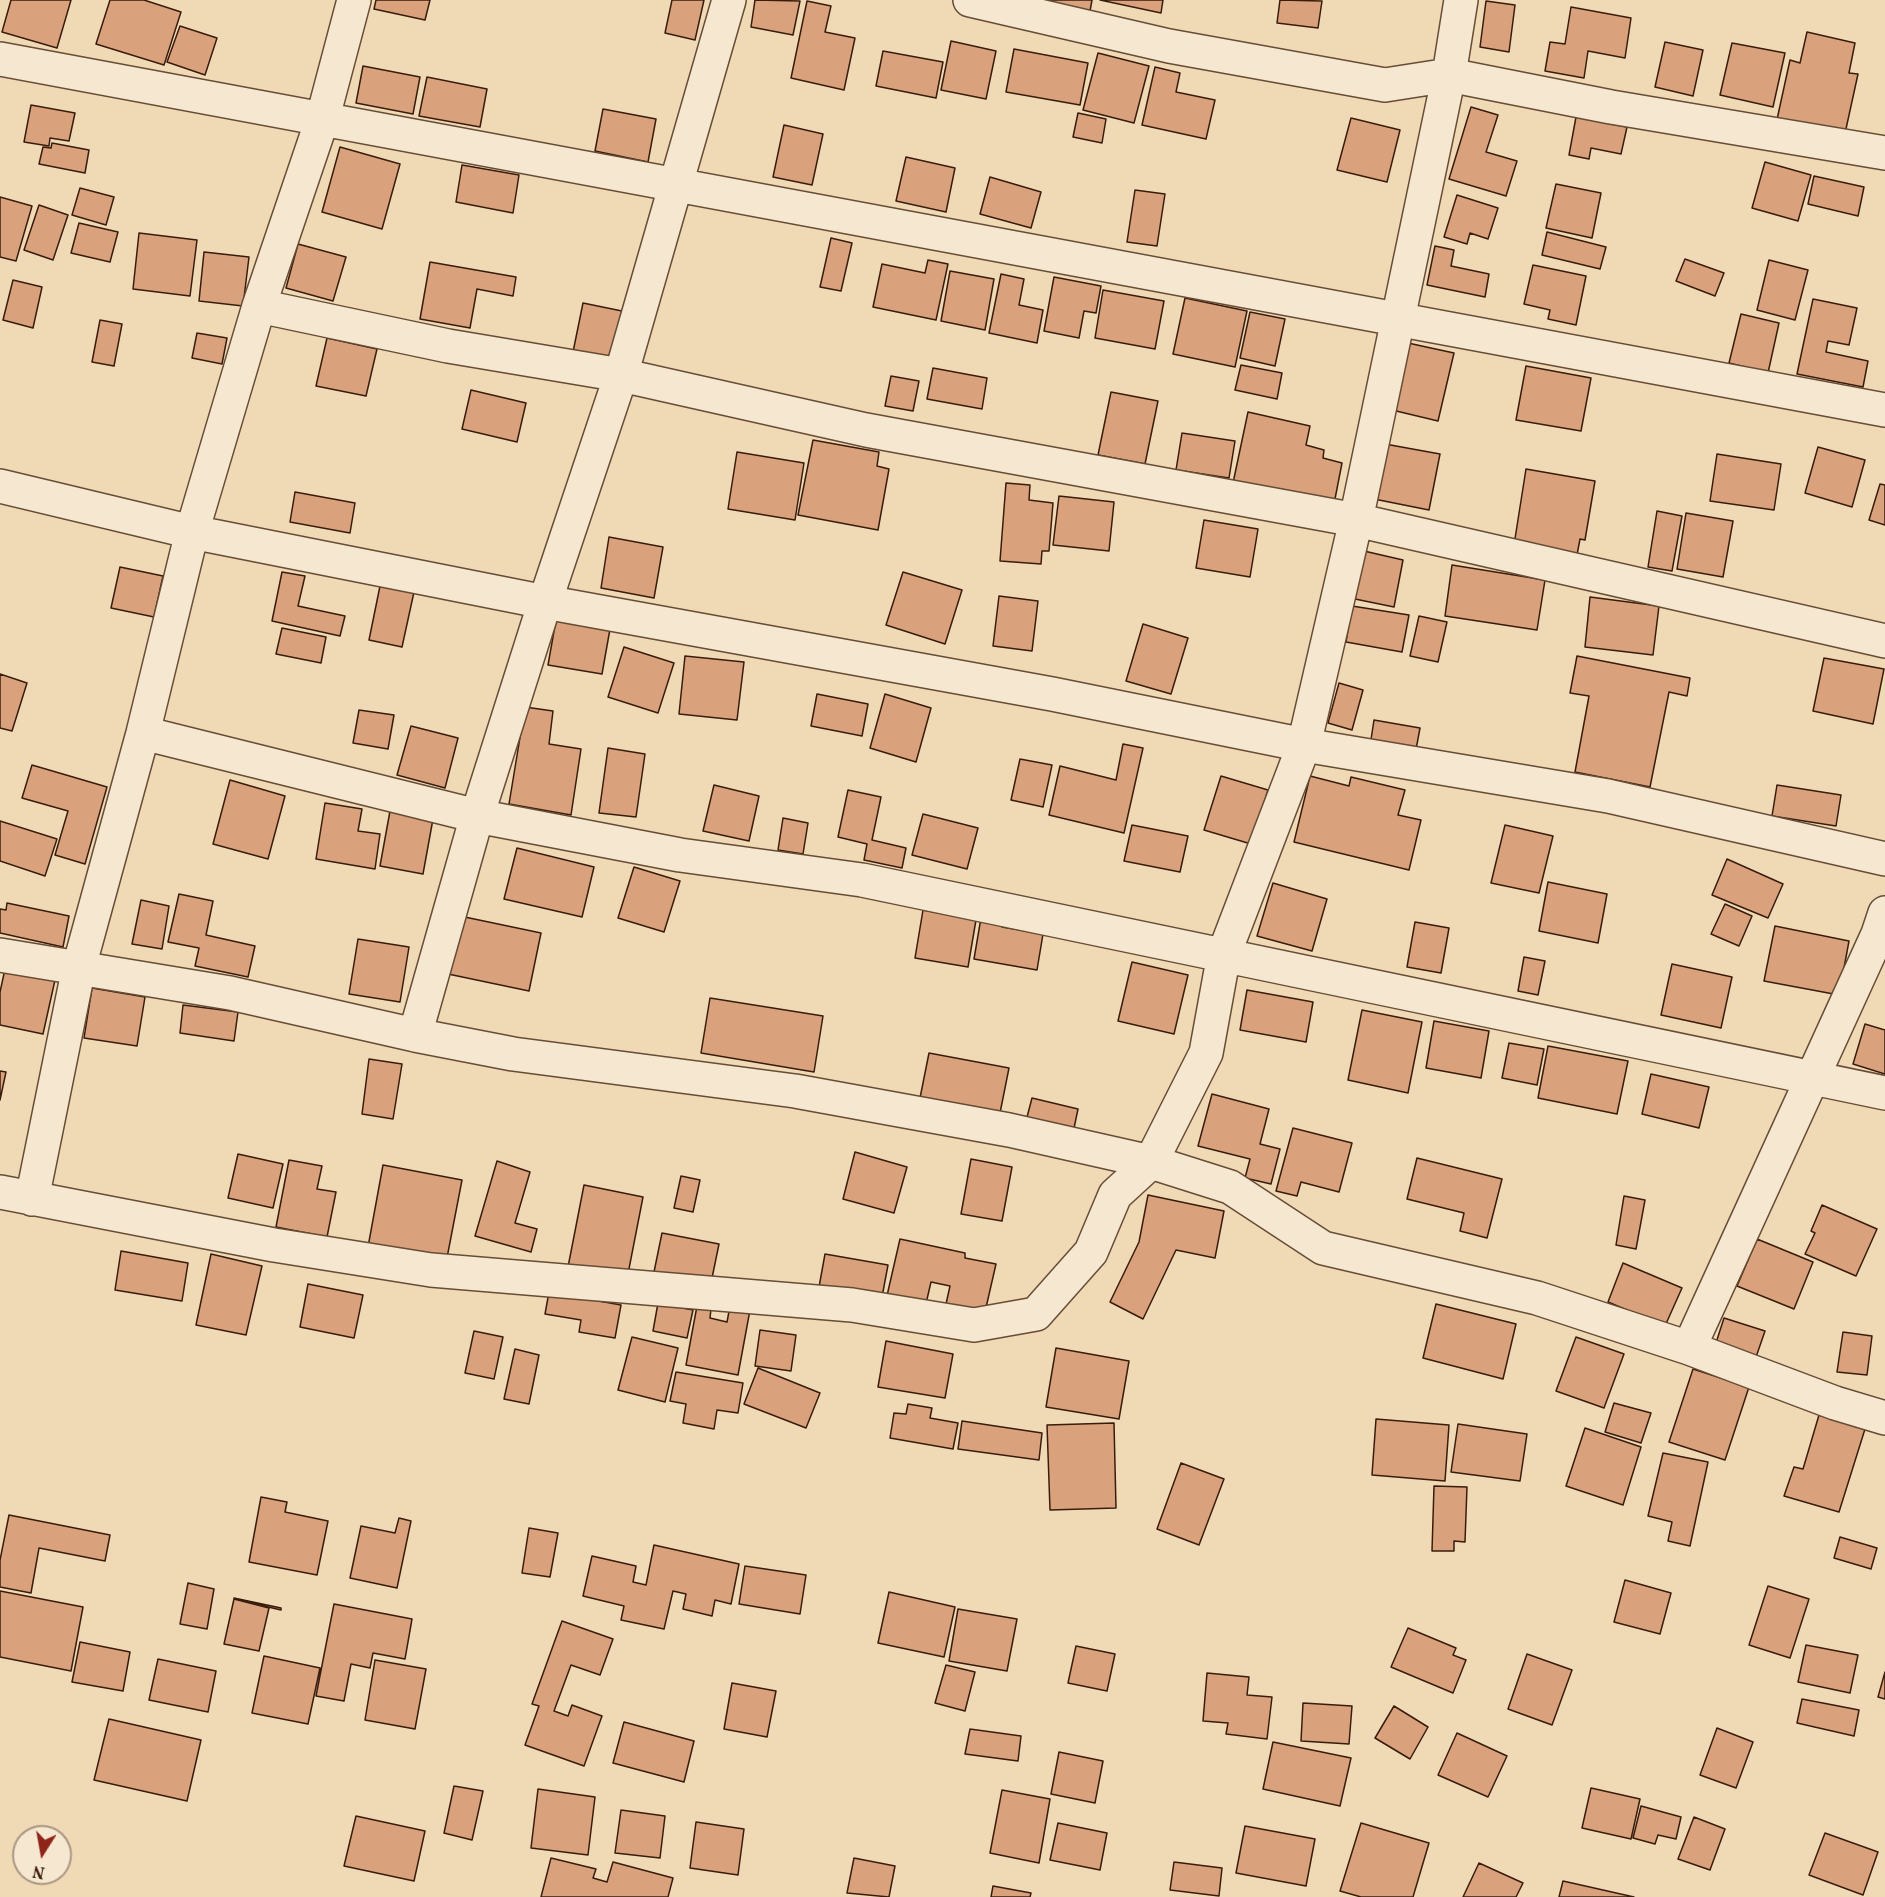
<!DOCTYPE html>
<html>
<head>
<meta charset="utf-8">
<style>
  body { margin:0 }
  #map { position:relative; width:1885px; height:1897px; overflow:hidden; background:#f0dab6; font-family:Vollkorn,serif }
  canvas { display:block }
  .north { position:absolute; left:12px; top:1825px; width:60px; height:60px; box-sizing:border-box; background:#f5e7d0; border:2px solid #aa9682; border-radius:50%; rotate:191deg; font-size:16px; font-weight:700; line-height:24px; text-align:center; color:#391c0c }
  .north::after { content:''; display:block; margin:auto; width:21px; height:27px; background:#8f2418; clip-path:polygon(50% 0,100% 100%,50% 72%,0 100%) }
</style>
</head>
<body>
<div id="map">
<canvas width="1885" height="1897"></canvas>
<div class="north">N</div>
</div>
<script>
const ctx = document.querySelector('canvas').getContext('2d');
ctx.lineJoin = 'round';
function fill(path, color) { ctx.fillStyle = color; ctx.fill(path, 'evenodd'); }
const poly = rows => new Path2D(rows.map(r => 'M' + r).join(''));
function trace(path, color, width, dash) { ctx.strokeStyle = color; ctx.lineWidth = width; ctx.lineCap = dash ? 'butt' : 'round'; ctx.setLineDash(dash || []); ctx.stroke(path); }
const building = poly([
  [11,0,71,0,57,48,2,32,11,0],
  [110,0,144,0,181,12,164,65,96,44,110,0],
  [376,0,430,0,425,20,374,9,376,0],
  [672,0,704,0,695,40,665,33,672,0],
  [755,0,800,1,793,35,751,27,755,0],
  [1037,0,1092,0,1090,11,1037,0],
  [1100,0,1163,0,1161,13,1100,0],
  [1280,0,1322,1,1318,28,1277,23,1280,0],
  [807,1,831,6,825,32,855,38,844,90,791,78,807,1],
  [1486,1,1515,5,1509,52,1480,47,1486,1],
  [1571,7,1631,18,1625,58,1588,51,1584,78,1545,71,1550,42,1565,44,1571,7],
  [180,26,217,38,205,75,167,62,180,26],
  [1807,32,1855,43,1849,73,1858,74,1844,138,1776,124,1790,60,1800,63,1807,32],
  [951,41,996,51,986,99,941,90,951,41],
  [1665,42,1703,50,1693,96,1655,87,1665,42],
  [1732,43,1785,53,1773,107,1720,95,1732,43],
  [1014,49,1088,63,1080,105,1006,92,1014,49],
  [883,51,943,62,936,98,876,86,883,51],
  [1098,53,1149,66,1134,123,1083,110,1098,53],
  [363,66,420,77,413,114,356,103,363,66],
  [1155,67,1180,73,1176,92,1215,100,1206,139,1142,125,1155,67],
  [427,77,487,89,480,127,419,116,427,77],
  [31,105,75,113,69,141,50,138,49,146,24,142,31,105],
  [1471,107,1498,115,1486,152,1517,161,1506,196,1449,179,1471,107],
  [603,109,656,119,648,162,595,151,603,109],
  [1078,113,1106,119,1102,143,1073,137,1078,113],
  [1576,117,1627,127,1621,154,1591,148,1589,159,1569,155,1576,117],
  [1351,118,1400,130,1387,182,1337,170,1351,118],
  [784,125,823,134,812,185,773,177,784,125],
  [52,143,89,150,85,173,39,164,43,147,51,148,52,143],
  [340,147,400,164,382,229,322,212,340,147],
  [906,157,955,168,946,212,896,201,906,157],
  [1765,162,1811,175,1798,221,1752,208,1765,162],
  [462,165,519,175,513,213,456,202,462,165],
  [1814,176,1864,187,1858,216,1808,204,1814,176],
  [990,177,1041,192,1031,228,980,214,990,177],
  [1556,184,1601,193,1592,238,1546,228,1556,184],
  [80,188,114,197,106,225,72,215,80,188],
  [1135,190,1165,194,1157,246,1127,242,1135,190],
  [1457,195,1498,208,1488,239,1470,233,1467,244,1444,237,1457,195],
  [0,197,32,206,16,261,0,257,0,197],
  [39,205,68,215,53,260,24,250,39,205],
  [79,223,118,232,110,262,71,253,79,223],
  [1547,232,1606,247,1600,269,1542,255,1547,232],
  [139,233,197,240,190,296,133,289,139,233],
  [831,238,852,243,841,291,820,287,831,238],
  [298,244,346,257,333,301,286,288,298,244],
  [1435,246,1454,250,1451,266,1489,274,1485,297,1427,285,1435,246],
  [204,252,249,257,243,306,199,301,204,252],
  [1685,259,1724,273,1715,296,1676,281,1685,259],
  [928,260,948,264,936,320,873,307,882,264,925,273,928,260],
  [1769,260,1808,270,1795,320,1757,310,1769,260],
  [430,262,516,277,513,296,477,289,470,328,420,319,430,262],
  [1533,265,1586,276,1576,325,1548,319,1550,310,1524,304,1533,265],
  [950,271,994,279,985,330,941,321,950,271],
  [1001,274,1024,279,1019,305,1043,310,1037,343,989,333,1001,274],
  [1054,277,1101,286,1096,313,1084,311,1079,338,1044,331,1054,277],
  [13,280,42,287,33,328,3,320,13,280],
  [1103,290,1164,301,1155,349,1095,338,1103,290],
  [1185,298,1247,311,1235,367,1173,354,1185,298],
  [1813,299,1857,308,1849,345,1828,341,1826,352,1868,361,1863,387,1797,374,1813,299],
  [583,303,622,311,612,359,573,352,583,303],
  [1250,312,1285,319,1275,366,1240,358,1250,312],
  [1741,314,1779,323,1768,373,1729,363,1741,314],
  [100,320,122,324,114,366,92,362,100,320],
  [197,333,227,338,222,364,192,358,197,333],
  [327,338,377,349,366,396,316,386,327,338],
  [1408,343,1454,353,1438,421,1392,410,1408,343],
  [1241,365,1282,373,1277,399,1235,390,1241,365],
  [1526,366,1591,378,1581,431,1516,420,1526,366],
  [933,368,987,378,982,409,927,399,933,368],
  [891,376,919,381,913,411,885,406,891,376],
  [471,390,526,403,517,442,462,429,471,390],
  [1111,392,1158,401,1145,464,1098,455,1111,392],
  [1248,412,1310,426,1306,445,1324,450,1323,458,1342,463,1334,504,1233,483,1248,412],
  [1182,433,1235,441,1229,478,1176,470,1182,433],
  [813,440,879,452,877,466,889,469,878,530,798,515,813,440],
  [1385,444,1440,454,1429,510,1374,499,1385,444],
  [1818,447,1865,460,1852,507,1805,493,1818,447],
  [737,452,804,463,795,520,728,509,737,452],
  [1717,454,1781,464,1774,510,1710,501,1717,454],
  [1526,469,1595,481,1585,540,1580,539,1577,555,1514,545,1526,469],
  [1006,483,1030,485,1029,500,1053,503,1049,551,1042,551,1041,564,1000,561,1006,483],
  [1880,484,1885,485,1885,525,1869,520,1880,484],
  [295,492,355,503,350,533,290,522,295,492],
  [1059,496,1114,502,1109,551,1053,545,1059,496],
  [1657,511,1682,516,1672,571,1648,567,1657,511],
  [1686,513,1733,521,1723,577,1677,569,1686,513],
  [1204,520,1258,529,1250,577,1196,568,1204,520],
  [609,537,663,547,654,598,601,588,609,537],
  [1364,551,1403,560,1394,607,1355,599,1364,551],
  [1452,565,1545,580,1537,630,1445,616,1452,565],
  [120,567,163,576,154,617,111,608,120,567],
  [282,572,305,576,298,606,345,616,340,636,272,621,282,572],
  [903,572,962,590,945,644,886,625,903,572],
  [380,586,414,592,402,647,369,640,380,586],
  [999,596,1038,601,1032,651,993,646,999,596],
  [1590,597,1659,606,1653,655,1585,647,1590,597],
  [1352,606,1409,615,1402,652,1346,642,1352,606],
  [1419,616,1447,622,1438,662,1410,656,1419,616],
  [556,620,610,629,602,674,548,665,556,620],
  [1143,624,1188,638,1171,694,1126,681,1143,624],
  [282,628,326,637,321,663,276,654,282,628],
  [624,647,674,663,658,713,608,697,624,647],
  [685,656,744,662,737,720,679,714,685,656],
  [1577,656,1690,678,1687,696,1669,692,1650,787,1575,772,1589,696,1570,693,1577,656],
  [1824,658,1884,669,1873,724,1813,711,1824,658],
  [0,674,27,683,12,731,0,728,0,674],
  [1339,683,1363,690,1352,730,1328,723,1339,683],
  [817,694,868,704,862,736,811,726,817,694],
  [885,694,931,708,916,762,870,748,885,694],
  [525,707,553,711,549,744,581,749,571,815,509,804,525,707],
  [359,710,394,715,388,749,353,743,359,710],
  [1374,720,1420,728,1415,755,1370,746,1374,720],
  [411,726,458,738,445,788,397,775,411,726],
  [1123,744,1143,748,1124,833,1049,815,1060,766,1116,780,1123,744],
  [608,748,645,754,636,817,599,813,608,748],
  [1020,759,1052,765,1043,807,1011,800,1020,759],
  [32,765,107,787,85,864,55,855,68,811,22,798,32,765],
  [1221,776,1268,790,1251,844,1204,830,1221,776],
  [1310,776,1349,786,1351,777,1405,790,1398,815,1421,820,1409,870,1294,842,1310,776],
  [230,780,285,796,268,859,213,844,230,780],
  [714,785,759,796,749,841,703,831,714,785],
  [1777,785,1841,795,1836,826,1772,816,1777,785],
  [848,790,881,797,872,840,906,848,902,868,864,860,867,844,838,837,848,790],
  [325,803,362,809,358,831,380,834,375,869,316,859,325,803],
  [390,811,433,819,423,874,380,866,390,811],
  [923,814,978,828,967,869,912,855,923,814],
  [783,818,808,823,803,854,778,850,783,818],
  [0,821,57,839,45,876,0,861,0,821],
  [1132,825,1188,836,1180,872,1124,861,1132,825],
  [1505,825,1553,836,1539,893,1491,883,1505,825],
  [517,848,594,867,582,917,504,899,517,848],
  [1727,859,1783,884,1768,918,1712,895,1727,859],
  [634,867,680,881,664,932,618,918,634,867],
  [1548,882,1607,894,1598,943,1539,931,1548,882],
  [1273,883,1327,899,1312,951,1257,936,1273,883],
  [179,894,213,901,206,935,255,946,248,977,195,966,199,948,168,942,179,894],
  [141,900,169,906,162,949,132,944,141,900],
  [7,903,69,916,63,947,0,933,0,909,6,910,7,903],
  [1725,904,1752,916,1739,946,1711,934,1725,904],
  [923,910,976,920,968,967,915,958,923,910],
  [982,912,1004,916,1002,927,1043,934,1037,970,974,959,982,912],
  [460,916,541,933,529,991,448,974,460,916],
  [1415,922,1449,928,1441,973,1407,967,1415,922],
  [1775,926,1849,941,1839,995,1764,981,1775,926],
  [358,939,409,947,400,1002,349,994,358,939],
  [1524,957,1545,961,1538,995,1518,991,1524,957],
  [1132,962,1188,975,1174,1034,1118,1021,1132,962],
  [1672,964,1732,977,1721,1028,1661,1015,1672,964],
  [5,969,55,980,43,1034,0,1025,0,992,5,969],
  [92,988,145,997,137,1046,84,1038,92,988],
  [1247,990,1313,1002,1306,1042,1240,1030,1247,990],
  [710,998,823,1016,814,1072,701,1053,710,998],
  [183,1005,238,1012,234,1041,180,1033,183,1005],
  [1362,1010,1422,1022,1408,1093,1348,1080,1362,1010],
  [1434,1021,1489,1031,1481,1078,1426,1068,1434,1021],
  [1865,1024,1885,1030,1885,1074,1853,1064,1865,1024],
  [1509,1043,1544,1049,1537,1085,1502,1078,1509,1043],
  [1548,1046,1628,1061,1617,1114,1538,1098,1548,1046],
  [929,1053,1009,1068,1000,1113,920,1098,929,1053],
  [369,1059,402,1064,393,1119,362,1114,369,1059],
  [0,1071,6,1072,0,1100,0,1071],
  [1651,1074,1709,1087,1699,1128,1642,1114,1651,1074],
  [1212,1094,1269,1109,1260,1144,1280,1149,1271,1184,1245,1178,1250,1159,1198,1146,1212,1094],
  [1032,1098,1078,1109,1073,1133,1026,1121,1032,1098],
  [1293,1128,1352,1143,1339,1192,1301,1182,1297,1196,1276,1191,1293,1128],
  [855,1152,907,1167,894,1213,843,1199,855,1152],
  [238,1154,283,1164,273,1208,228,1198,238,1154],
  [1417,1158,1502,1179,1487,1238,1460,1231,1464,1213,1407,1199,1417,1158],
  [971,1159,1012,1167,1002,1221,961,1214,971,1159],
  [289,1160,322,1166,317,1189,336,1192,327,1237,276,1227,289,1160],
  [497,1161,530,1172,515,1223,537,1229,531,1252,475,1236,497,1161],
  [383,1165,462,1180,446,1263,368,1247,383,1165],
  [681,1176,700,1180,693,1212,674,1208,681,1176],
  [584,1185,643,1197,627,1279,568,1267,584,1185],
  [1148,1195,1224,1211,1215,1258,1176,1250,1143,1319,1110,1302,1139,1242,1148,1195],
  [1624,1196,1645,1200,1636,1249,1616,1245,1624,1196],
  [1822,1205,1877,1229,1856,1276,1805,1254,1815,1233,1811,1231,1822,1205],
  [662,1233,719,1244,711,1283,654,1272,662,1233],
  [900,1239,965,1253,965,1258,996,1264,985,1312,946,1304,950,1286,931,1282,925,1308,886,1300,900,1239],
  [1757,1239,1813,1262,1794,1309,1737,1286,1757,1239],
  [121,1251,188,1263,182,1301,115,1290,121,1251],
  [211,1254,262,1266,246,1335,196,1325,211,1254],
  [825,1254,888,1265,882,1297,819,1287,825,1254],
  [1623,1263,1682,1288,1665,1326,1608,1302,1623,1263],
  [308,1284,363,1295,354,1338,300,1327,308,1284],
  [549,1292,621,1305,615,1338,579,1332,581,1320,545,1314,549,1292],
  [658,1303,693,1310,687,1338,653,1331,658,1303],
  [1436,1304,1516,1324,1503,1379,1423,1358,1436,1304],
  [697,1306,711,1309,710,1318,727,1322,730,1306,750,1310,738,1375,686,1365,697,1306],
  [1724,1318,1765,1331,1755,1360,1715,1346,1724,1318],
  [760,1330,796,1335,791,1371,755,1366,760,1330],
  [474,1331,503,1337,494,1379,465,1373,474,1331],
  [1843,1332,1872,1336,1867,1375,1837,1372,1843,1332],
  [632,1337,678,1348,665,1402,618,1390,632,1337],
  [1576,1337,1624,1354,1604,1408,1556,1391,1576,1337],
  [886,1341,953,1354,945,1398,878,1387,886,1341],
  [1056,1348,1129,1361,1119,1419,1046,1407,1056,1348],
  [515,1349,539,1355,529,1404,504,1399,515,1349],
  [758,1368,820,1393,806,1428,744,1404,758,1368],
  [1693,1369,1749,1387,1725,1460,1669,1442,1693,1369],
  [676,1372,743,1383,738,1413,717,1410,714,1429,683,1423,686,1404,670,1401,676,1372],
  [1614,1403,1651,1413,1641,1443,1605,1432,1614,1403],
  [908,1404,932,1408,930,1418,958,1423,953,1449,890,1438,894,1413,906,1414,908,1404],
  [1819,1415,1865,1429,1839,1512,1784,1496,1794,1467,1803,1469,1819,1415],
  [1376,1419,1449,1425,1445,1481,1372,1475,1376,1419],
  [962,1421,1042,1433,1039,1460,958,1449,962,1421],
  [1114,1423,1116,1508,1050,1510,1047,1425,1114,1423],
  [1458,1424,1527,1434,1520,1481,1451,1472,1458,1424],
  [1585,1428,1641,1447,1623,1505,1566,1486,1585,1428],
  [1663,1453,1708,1462,1690,1546,1668,1541,1672,1522,1648,1516,1663,1453],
  [1181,1463,1224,1479,1199,1545,1157,1529,1181,1463],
  [1434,1486,1467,1487,1465,1542,1454,1541,1454,1551,1432,1551,1434,1486],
  [261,1497,287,1502,285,1512,328,1521,317,1575,249,1562,261,1497],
  [9,1515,110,1535,105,1561,39,1548,31,1593,0,1587,0,1560,9,1515],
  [399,1518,411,1521,397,1588,350,1578,361,1526,395,1533,399,1518],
  [529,1528,558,1533,550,1577,522,1573,529,1528],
  [1840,1537,1877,1548,1871,1569,1834,1558,1840,1537],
  [654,1545,739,1564,731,1604,715,1600,712,1616,683,1609,686,1594,673,1591,664,1629,621,1620,624,1606,583,1596,592,1556,636,1566,633,1582,646,1585,654,1545],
  [745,1566,806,1575,800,1614,739,1604,745,1566],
  [1625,1580,1671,1593,1660,1634,1614,1622,1625,1580],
  [188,1583,214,1589,207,1629,180,1624,188,1583],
  [1768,1586,1809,1599,1790,1658,1749,1645,1768,1586],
  [0,1591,83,1607,71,1671,0,1657,0,1591],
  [889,1592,955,1607,944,1657,878,1643,889,1592],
  [234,1598,281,1608,281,1610,234,1599,234,1598],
  [234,1599,269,1608,259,1651,224,1644,234,1599],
  [334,1604,412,1619,405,1659,373,1653,370,1668,351,1664,344,1701,316,1696,334,1604],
  [958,1609,1017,1619,1007,1671,949,1661,958,1609],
  [562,1621,613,1639,600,1675,571,1665,554,1711,568,1716,572,1705,602,1716,584,1766,525,1745,539,1706,532,1704,562,1621],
  [1408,1628,1456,1648,1453,1655,1466,1660,1453,1693,1391,1667,1408,1628],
  [80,1642,130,1652,123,1691,72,1682,80,1642],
  [1806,1645,1858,1655,1850,1693,1798,1682,1806,1645],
  [1076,1646,1115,1654,1107,1691,1068,1683,1076,1646],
  [1527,1654,1572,1670,1552,1725,1508,1709,1527,1654],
  [264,1656,320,1668,308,1724,252,1713,264,1656],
  [158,1659,216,1671,208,1712,149,1700,158,1659],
  [375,1660,426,1669,415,1729,365,1720,375,1660],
  [946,1665,975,1672,965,1711,935,1703,946,1665],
  [1885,1672,1885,1699,1878,1697,1885,1672],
  [1207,1673,1249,1677,1247,1695,1272,1697,1267,1739,1226,1734,1228,1723,1203,1721,1207,1673],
  [732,1683,776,1691,767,1737,724,1729,732,1683],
  [1802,1699,1859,1710,1854,1736,1797,1723,1802,1699],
  [1303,1703,1352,1706,1349,1744,1301,1741,1303,1703],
  [1394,1706,1428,1727,1410,1759,1375,1738,1394,1706],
  [109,1719,201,1740,187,1801,94,1780,109,1719],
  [624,1722,694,1741,684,1782,613,1763,624,1722],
  [1717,1728,1753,1742,1736,1788,1700,1775,1717,1728],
  [970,1729,1021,1736,1018,1761,965,1754,970,1729],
  [1457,1733,1507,1756,1488,1797,1438,1775,1457,1733],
  [1273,1742,1351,1758,1340,1806,1263,1789,1273,1742],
  [1059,1752,1103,1761,1095,1803,1051,1794,1059,1752],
  [454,1786,483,1791,472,1840,444,1833,454,1786],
  [1591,1788,1640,1799,1631,1839,1582,1828,1591,1788],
  [538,1789,595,1797,588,1855,531,1848,538,1789],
  [1002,1790,1050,1799,1039,1863,990,1853,1002,1790],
  [1641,1806,1681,1817,1676,1839,1658,1835,1655,1844,1633,1838,1641,1806],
  [621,1810,665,1816,660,1858,615,1853,621,1810],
  [356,1816,425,1831,414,1881,344,1866,356,1816],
  [1694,1817,1725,1829,1710,1870,1678,1859,1694,1817],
  [696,1822,744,1829,738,1875,690,1868,696,1822],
  [1058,1823,1107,1833,1100,1870,1050,1860,1058,1823],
  [1361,1823,1429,1843,1413,1897,1361,1897,1340,1891,1361,1823],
  [1245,1826,1315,1839,1306,1886,1236,1873,1245,1826],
  [1825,1833,1878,1852,1863,1895,1809,1875,1825,1833],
  [551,1858,596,1869,593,1878,607,1882,613,1862,673,1878,668,1897,541,1897,551,1858],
  [854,1858,895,1866,889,1897,847,1893,854,1858],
  [1174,1862,1222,1868,1219,1896,1170,1890,1174,1862],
  [1479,1863,1523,1883,1516,1897,1463,1897,1479,1863],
  [1563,1881,1634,1897,1559,1897,1563,1881],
  [993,1886,1031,1893,1030,1897,991,1897,993,1886]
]);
const street = poly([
  [970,0,1169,46,1385,85,1449,75,1611,107,1885,153],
  [0,59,1885,410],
  [259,306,448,346,621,375,866,430,1356,520,1885,641],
  [0,486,192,532,545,602,1052,694,1304,745,1608,796,1885,859],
  [143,733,477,816,680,855,862,880,1885,1093],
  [0,955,230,993,415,1035,513,1054,795,1091,1009,1130,1151,1162,1230,1187,1323,1248,1537,1298,1689,1348,1835,1403,1885,1418],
  [415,1035,477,816,545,602,621,375,729,0],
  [0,1192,274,1245,431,1270,852,1305,974,1325,1036,1314,1091,1252,1115,1195,1151,1162,1206,1053,1224,954,1304,745,1356,520,1449,75,1461,0],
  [32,1199,79,967,143,733,192,532,259,306,323,117,354,0],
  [1689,1348,1878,934,1885,913]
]);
fill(building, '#d9a27c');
trace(building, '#391c0c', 1.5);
trace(street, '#674c36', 36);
trace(street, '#f5e7d0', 33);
</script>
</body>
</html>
